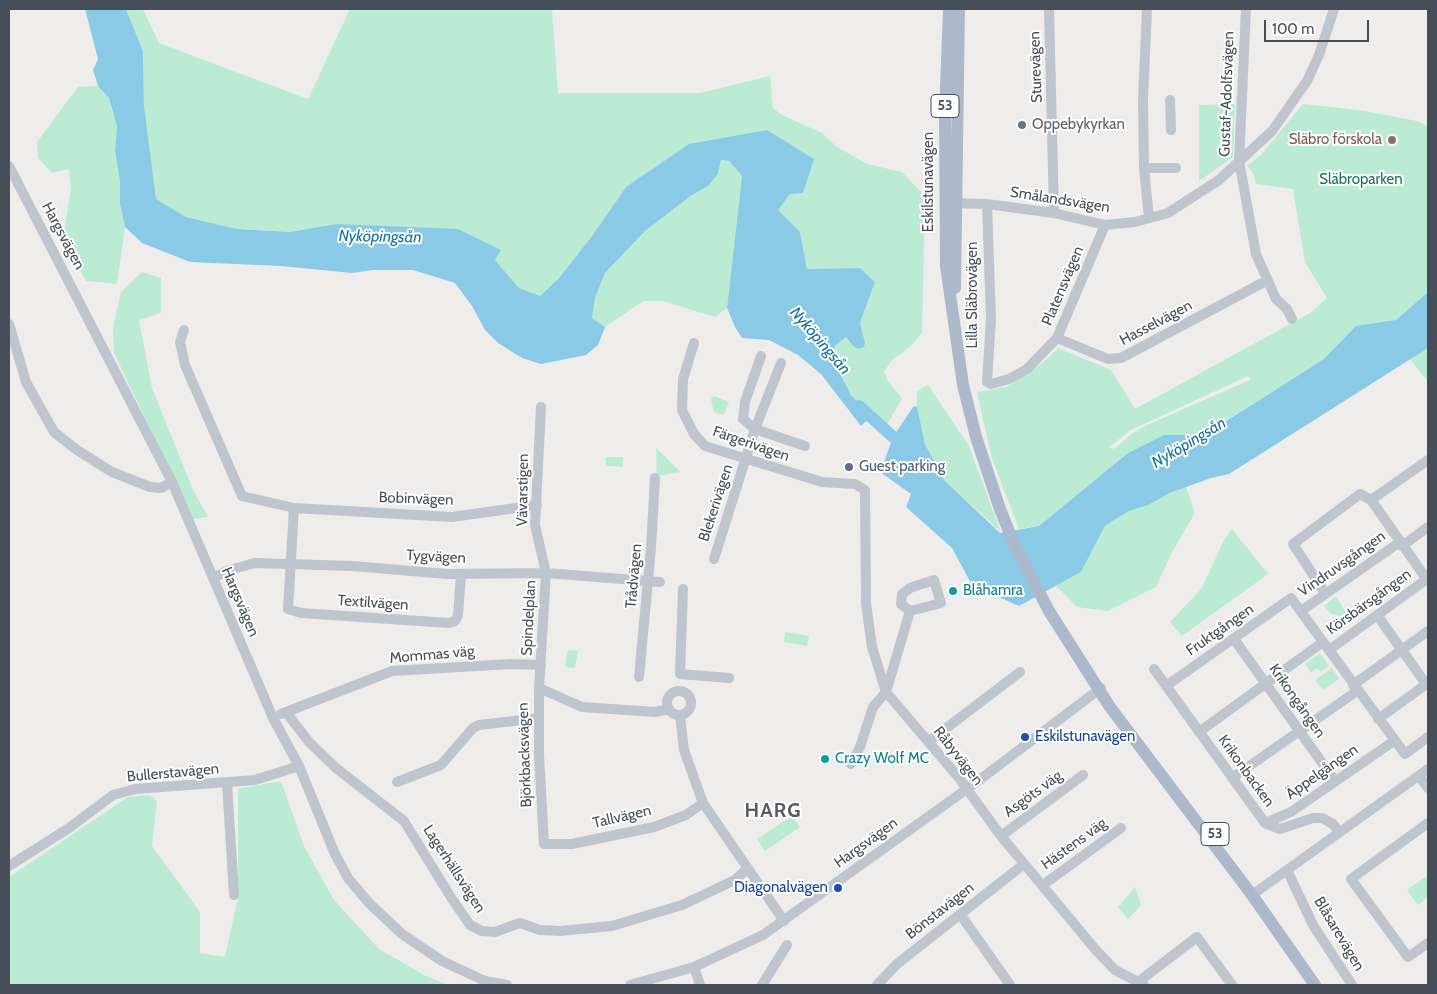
<!DOCTYPE html>
<html>
<head>
<meta charset="utf-8">
<style>
  body { margin:0 }
  #map { position:relative; width:1437px; height:994px; overflow:hidden; background:#efecec; font-family:Cabin,sans-serif }
  canvas { display:block }
  .frame { position:absolute; inset:0; border:10px solid #464e59; pointer-events:none }
  .scale { position:absolute; left:1264px; top:20px; width:105px; height:22px; box-sizing:border-box; border:2px solid #464e59; border-top:0; padding-left:6px; font-size:15px; line-height:18px; white-space:nowrap; color:#464e59; -webkit-text-stroke:4px #fff; paint-order:stroke }
</style>
</head>
<body>
<div id="map">
<canvas width="1437" height="994"></canvas>
<div class="frame"></div>
<div class="scale">100 m</div>
</div>
<script>
const ctx = document.querySelector('canvas').getContext('2d');
ctx.lineJoin = 'round';
function fill(path, color) { ctx.fillStyle = color; ctx.fill(path, 'evenodd'); }
const poly = rows => new Path2D(rows.map(r => 'M' + r).join(''));
function trace(path, color, width, dash) { ctx.strokeStyle = color; ctx.lineWidth = width; ctx.lineCap = dash ? 'butt' : 'round'; ctx.setLineDash(dash || []); ctx.stroke(path); }
function label(font, color, halo, rows, align = 'center') {
  ctx.font = font + ' Cabin,sans-serif'; ctx.lineWidth = 4; ctx.setLineDash([]); ctx.textBaseline = 'middle'; ctx.strokeStyle = halo; ctx.fillStyle = color; for (const [text, x, y, turn = 0] of rows) {
    ctx.save(); ctx.translate(x, y); ctx.rotate((+turn || 0) * Math.PI / 180); ctx.textAlign = isNaN(turn) ? turn : align; if (halo) ctx.strokeText(text, 0, 0); ctx.fillText(text, 0, 0); ctx.restore();
  }
}
const green = poly([
  [126,9,143,9,159,43,308,99,350,9,552,9,558,93,700,93,770,76,773,108,782,115,822,133,837,147,867,164,902,172,925,196,922,333,910,347,891,361,884,372,888,381,902,398,887,425,871,416,851,395,837,370,830,355,836,345,846,337,853,346,865,342,860,324,875,282,860,268,807,269,800,232,777,210,790,194,767,130,626,187,592,236,559,278,540,296,519,288,494,259,501,249,336,224,290,232,237,229,186,217,155,199,144,106,143,51],
  [98,86,109,98,117,126,115,151,120,182,120,204,125,227,117,284,86,281,63,239,71,187,69,169,52,173,38,158,37,142,78,87],
  [1235,104,1233,157,1199,181,1199,105],
  [1303,104,1359,110,1417,121,1428,126,1428,292,1396,320,1324,359,1211,430,1192,435,1164,435,1128,453,1039,526,1019,529,992,459,977,392,1006,387,1044,362,1058,348,1111,370,1135,409,1310,313,1327,298,1305,262,1293,189,1256,184,1253,173,1247,166,1261,155],
  [1248,376,1250,380,1147,425,1133,433,1114,449,1109,447,1131,430],
  [721,160,729,161,742,176,727,308,715,317,663,301,643,301,605,327,592,318,595,298,605,273,645,231,692,195,708,186,718,174],
  [142,272,161,278,161,313,139,320,152,388,193,490,208,517,193,519,114,353,113,328,121,292],
  [1428,348,1428,382,1410,359],
  [928,385,969,446,1001,532,943,479,925,444,917,406,917,391],
  [714,396,729,402,724,415,715,413,713,409,711,399],
  [656,448,681,472,657,476],
  [606,457,623,457,623,467,606,466],
  [1186,487,1195,513,1171,554,1156,587,1108,611,1077,607,1056,586,1081,572,1105,526,1129,511],
  [1232,529,1268,574,1182,636,1170,622,1202,588,1223,542],
  [1336,596,1347,614,1339,616,1331,614,1324,606],
  [785,632,809,636,807,646,784,642],
  [568,650,578,651,575,668,565,667],
  [1320,653,1329,666,1321,672,1317,668,1311,673,1305,664],
  [1332,668,1339,679,1323,690,1315,680],
  [281,781,304,846,334,900,379,949,424,975,448,985,9,985,9,877,128,797,150,795,157,801,152,846,200,912,200,953,225,957,238,897,238,789],
  [792,816,800,827,765,851,757,839],
  [1428,875,1428,897,1418,905,1407,890],
  [1135,887,1141,905,1128,919,1118,907]
]);
const water = poly([
  [85,9,126,9,143,51,144,106,156,199,186,217,237,229,290,232,336,224,458,229,501,250,495,260,519,288,540,296,559,278,592,236,626,187,689,144,767,130,814,159,803,193,790,194,778,210,800,232,807,269,860,268,875,282,860,323,865,342,864,347,859,349,853,346,846,337,836,345,830,355,851,395,871,416,861,426,821,374,798,355,769,340,742,338,735,327,727,308,742,176,729,161,721,160,718,174,708,186,692,195,645,231,605,273,595,298,592,318,605,327,598,345,586,355,541,364,522,358,498,343,485,330,472,306,455,283,413,270,373,270,352,273,281,266,190,262,142,243,125,227,120,204,120,182,115,151,117,126,109,98,98,86,93,70,98,59],
  [1428,292,1428,348,1229,474,1211,478,1170,493,1148,505,1129,511,1105,526,1081,572,1019,606,972,585,952,548,906,507,911,494,883,474,884,462,893,437,913,407,917,406,925,444,943,479,1000,533,1039,526,1128,453,1164,435,1192,435,1212,430,1324,359,1356,326,1396,320]
]);
const river = poly([
  [859,406,893,437,908,444]
]);
const minor = poly([
  [1049,9,1054,213],
  [1147,9,1143,100,1144,168,1149,218],
  [1246,9,1239,161,1256,254,1276,299,1287,309,1292,319],
  [1170,100,1171,130],
  [9,166,172,482,273,718,299,766,335,854,348,878,369,903,402,934,442,961,485,981,507,985],
  [1144,168,1176,168],
  [949,203,987,204,1054,213,1105,225,1135,222,1168,213,1219,180,1272,131,1307,81,1319,55,1334,9],
  [987,204,991,319,987,382,991,384,1009,379,1027,369,1057,338,1105,225],
  [9,324,26,382,54,432,77,450,112,472,150,487,161,488,172,482],
  [184,330,180,342,185,365,242,496,294,508,452,517,537,505],
  [1057,338,1108,359,1121,358,1266,281],
  [694,343,683,379,682,410,694,434,705,446,822,482,855,484,865,490,866,603,872,647,886,692,959,778,1001,836,1095,949,1115,970,1144,985],
  [761,356,745,402,743,419,755,429,805,446],
  [541,407,535,525,546,573,539,688,539,755,544,844,572,844,654,827,686,815,703,803],
  [1371,500,1428,460],
  [294,508,288,609,301,613,449,623,455,621,458,616,461,574],
  [1402,546,1428,527],
  [714,559,755,429,781,363],
  [213,578,229,570,255,563,353,566,447,574,546,573,660,582],
  [683,589,680,674,729,678],
  [1325,593,1293,544,1360,494,1371,500,1428,581],
  [1301,611,1400,542],
  [1377,615,1426,684],
  [1234,639,1335,781],
  [1329,650,1427,579],
  [1154,669,1265,823,1280,829,1313,818,1322,818,1333,824,1339,832],
  [639,677,651,548,655,478],
  [1353,685,1428,631],
  [1166,686,1291,598,1405,754,1428,737],
  [539,688,582,707,655,712,669,709],
  '667 703a12 12 0 1 1 24 0a12 12 0 1 1-24 0Z',
  [286,712,309,742,336,768,404,821,452,899,470,925,482,931,495,932,520,923,540,930,560,931,612,926,682,905,735,880,747,869],
  [281,714,392,671,511,664,541,665],
  [680,715,684,750,703,803,784,921],
  [1378,719,1428,683],
  [1199,732,1323,642],
  [928,742,1020,672],
  [851,764,860,747,873,707,886,692,910,611,941,603,934,580,910,588,902,594,901,604,910,611],
  [1419,776,1428,788],
  [1232,778,1357,691],
  [397,782,441,765,473,728,479,725,539,718],
  [227,783,234,895],
  [1265,823,1291,812,1394,741],
  [1428,823,1351,879,1408,957,1428,943],
  [1001,836,1083,775],
  [9,866,69,828,113,795,135,789,255,780,299,766],
  [1287,870,1313,925,1352,985],
  [1043,885,1121,828],
  [1252,895,1428,769],
  [960,914,1010,985],
  [694,967,700,985],
  [1138,982,1197,937,1232,985],
  [630,985,694,967,763,935,978,781,1101,688],
  [762,985,787,945],
  [877,985,897,964,1024,864]
]);
const major = poly([
  [949,9,945,115,946,266,963,385,976,437,1000,509,1014,544,1049,611,1110,707,1252,895,1315,985],
  [955,288,959,9]
]);
const markers = [
  [1022,125,5,"#6b7280"],
  [1392,140,5,"#8d6e63"],
  [849,467,5,"#5c6f8a"],
  [953,591,5,"#0f9aa8"],
  [1025,737,5,"#1a4fb4"],
  [825,759,5,"#0f9aa8"],
  [838,888,5,"#1a4fb4"]
];
const shields = [
  [945,106,28],
  [1215,834,28]
];
const shieldNames = [
  ["53",945,106],
  ["53",1215,834]
];
const streetNames = [
  ["Sturevägen",1036,67,-92],
  ["Gustaf-Adolfsvägen",1227,94,-88],
  ["Eskilstunavägen",929,182,-90],
  ["Smålandsvägen",1060,200,9],
  ["Hargsvägen",63,236,62],
  ["Platensvägen",1063,286,-67],
  ["Lilla Släbrovägen",973,295,-90],
  ["Hasselvägen",1156,323,-28],
  ["Färgerivägen",751,444,19],
  ["Vävarstigen",523,490,-89],
  ["Bobinvägen",416,499,2],
  ["Blekerivägen",716,503,-72],
  ["Tygvägen",436,557,3],
  ["Vindruvsgången",1342,564,-35],
  ["Trådvägen",634,576,-85],
  ["Hargsvägen",240,602,67],
  ["Körsbärsgången",1369,602,-36],
  ["Textilvägen",373,603,4],
  ["Spindelplan",529,618,-87],
  ["Fruktgången",1220,630,-35],
  ["Mommas väg",432,655,-5],
  ["Krikongången",1297,701,55],
  ["Björkbacksvägen",525,755,-92],
  ["Råbyvägen",958,756,52],
  ["Krikonbacken",1246,771,54],
  ["Äppelgången",1322,772,-35],
  ["Bullerstavägen",173,773,-5],
  ["Asgöts väg",1033,794,-36],
  ["Tallvägen",622,817,-13],
  ["Hargsvägen",866,843,-36],
  ["Hästens väg",1074,844,-36],
  ["Lagerhällsvägen",454,869,57],
  ["Bönstavägen",940,911,-38],
  ["Blåsarevägen",1339,934,59]
];
const worshipNames = [
  ["Oppebykyrkan",1032,125]
];
const educationNames = [
  ["Släbro förskola",1382,140]
];
const parkNames = [
  ["Släbroparken",1361,180]
];
const serviceNames = [
  ["Guest parking",859,467]
];
const cultureNames = [
  ["Blåhamra",963,591],
  ["Crazy Wolf MC",835,759]
];
const transitNames = [
  ["Eskilstunavägen",1035,737],
  ["Diagonalvägen",828,888,"right"]
];
const waterNames = [
  ["Nyköpingsån",380,237,1],
  ["Nyköpingsån",820,341,49],
  ["Nyköpingsån",1189,443,-31]
];
const districtNames = [
  ["HARG",773,811]
];
fill(green, '#bbecd3');
fill(water, '#8acae7');
trace(river, '#8acae7', 12);
trace(minor, '#bec5ce', 10);
trace(major, '#adb9ca', 12);
for (const [x, y, r, color] of markers) { const dot = new Path2D(); dot.arc(x, y, r, 0, 2 * Math.PI); ctx.fillStyle = color; ctx.fill(dot); trace(dot, '#fff', 2); }
for (const [x, y, w] of shields) { const box = new Path2D(); box.roundRect(x - w / 2, y - 11.5, w, 23, 4); ctx.fillStyle = '#fff'; ctx.fill(box); trace(box, '#464e59', 1); }
label('bold 14px', '#464e59', null, shieldNames);
label('15px', '#464e59', '#fff', streetNames);
label('15px', '#5b616d', '#fff', worshipNames, 'left');
label('15px', '#785e54', '#fff', educationNames, 'right');
label('15px', '#1a7652', '#fff', parkNames);
label('15px', '#4e5e75', '#fff', serviceNames, 'left');
label('15px', '#0d838f', '#fff', cultureNames, 'left');
label('15px', '#164399', '#fff', transitNames, 'left');
label('italic 16px', '#12729f', '#fff', waterNames);
ctx.letterSpacing = '1px';
label('bold 20px', '#595c61', '#fff', districtNames);
ctx.letterSpacing = '0px';
</script>
</body>
</html>
